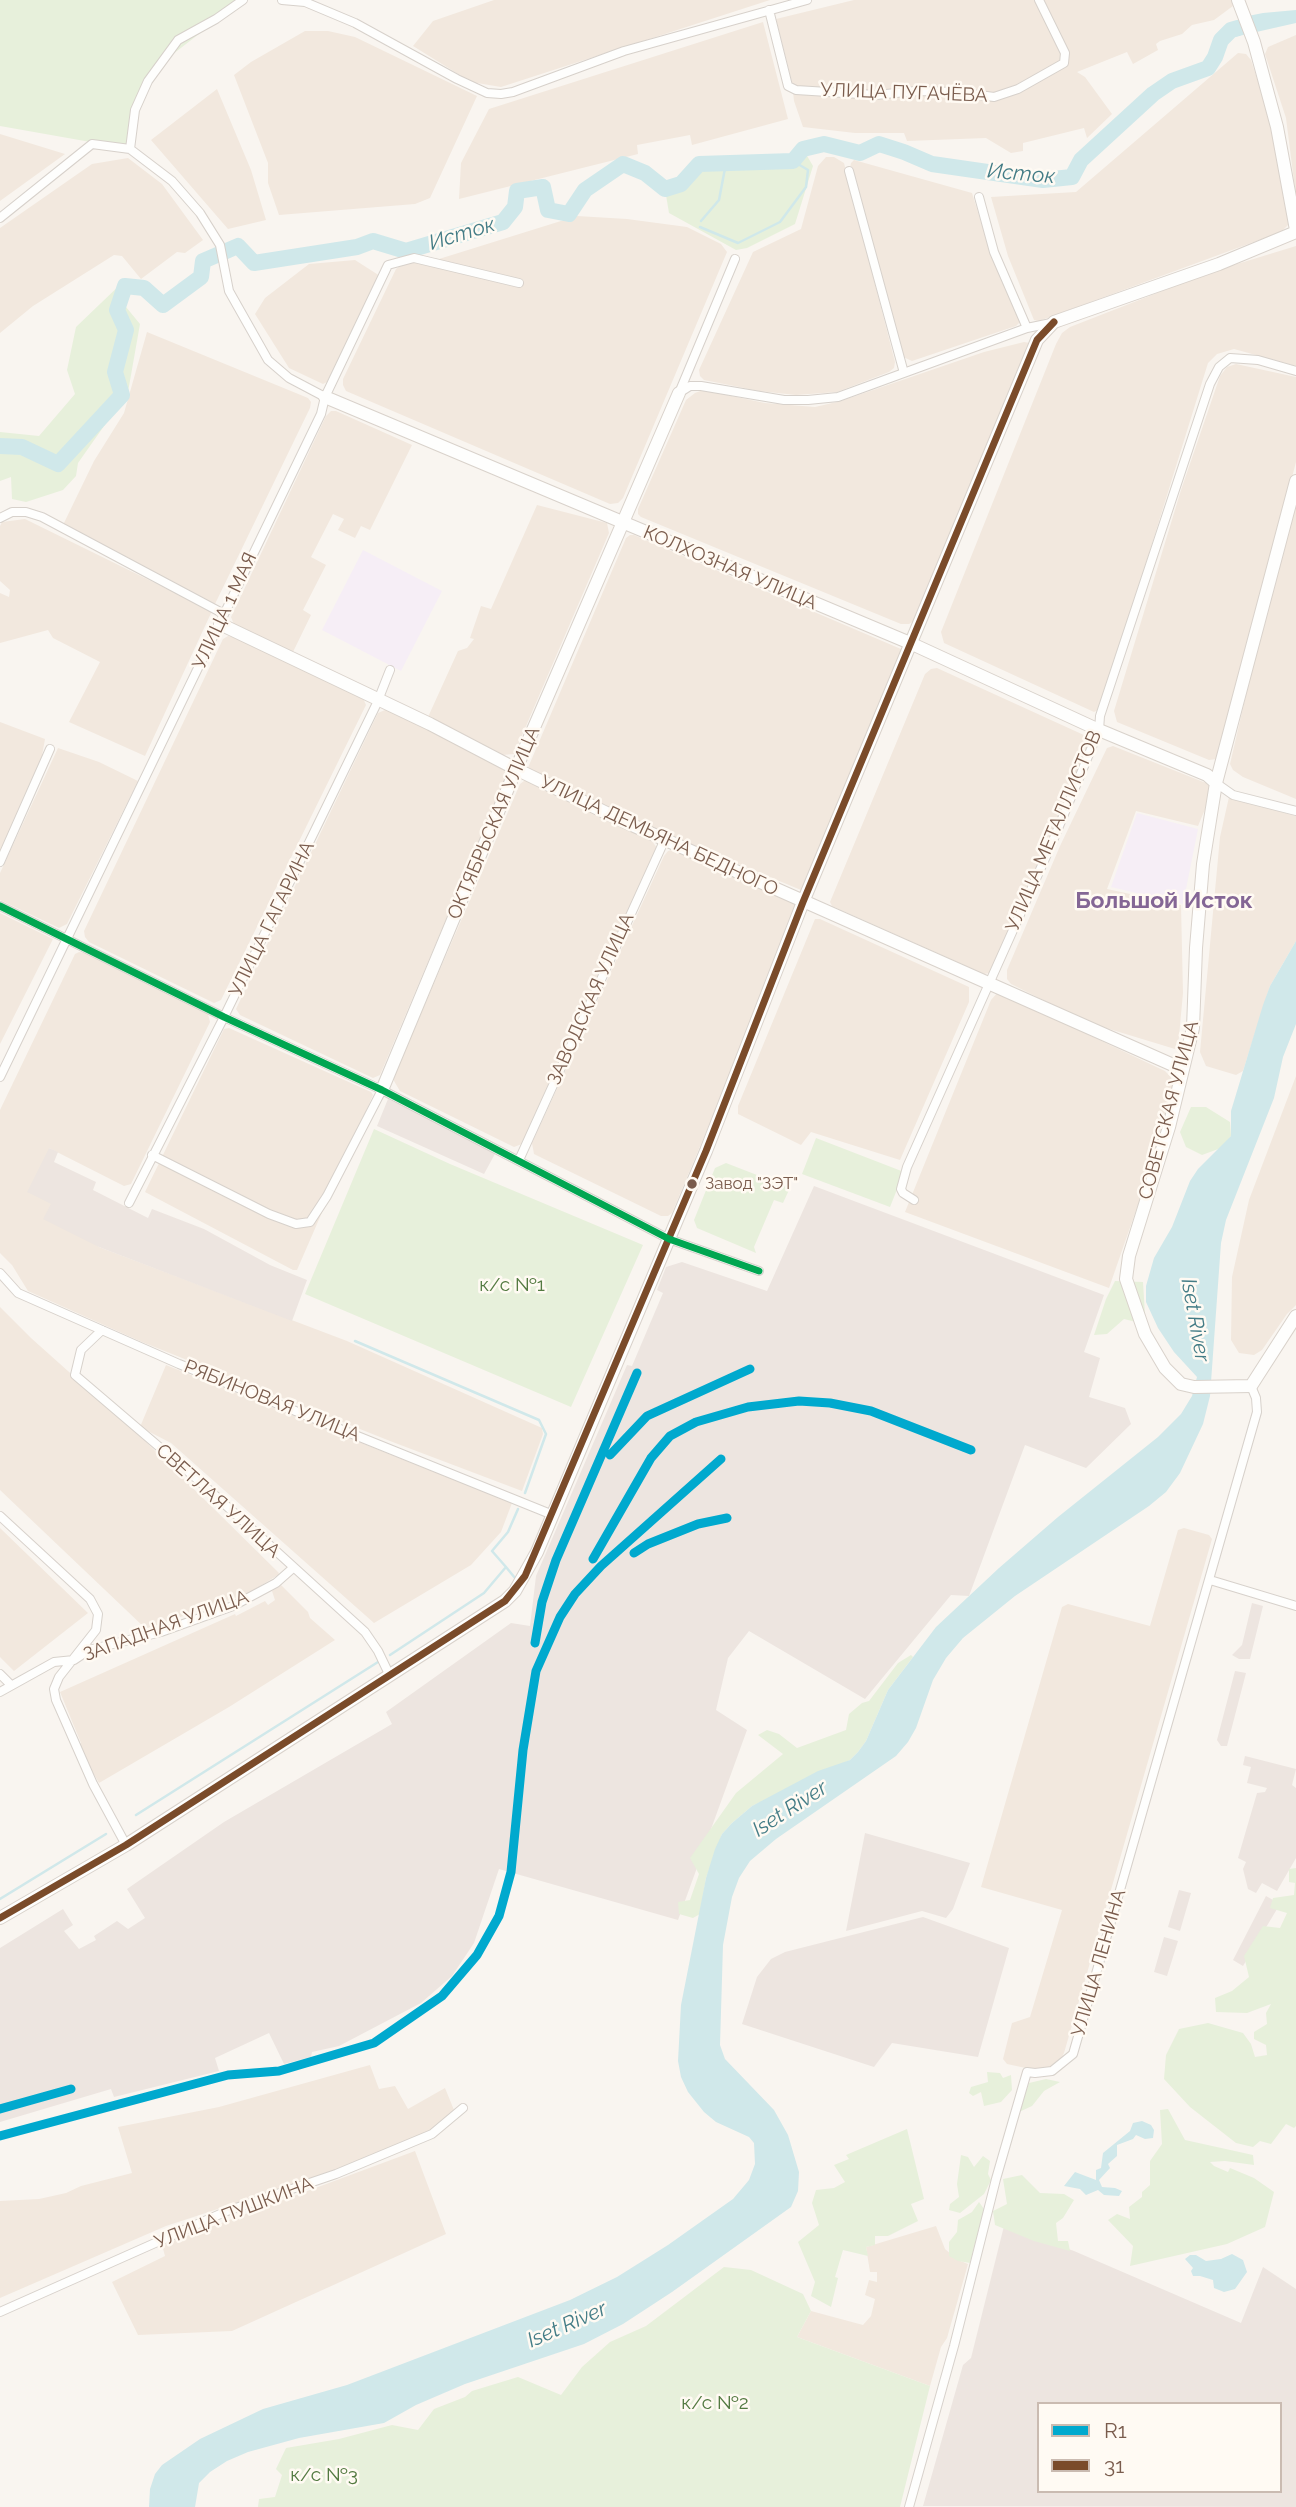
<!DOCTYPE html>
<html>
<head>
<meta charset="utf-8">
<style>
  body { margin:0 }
  #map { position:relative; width:1296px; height:2507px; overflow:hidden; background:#f9f5f0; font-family:Raleway,sans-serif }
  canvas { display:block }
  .legend { position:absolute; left:1037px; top:2402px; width:245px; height:91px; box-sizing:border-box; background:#fffaf3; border:2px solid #cabbb1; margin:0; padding:9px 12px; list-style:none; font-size:21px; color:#7a5c4d }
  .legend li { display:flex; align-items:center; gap:14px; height:35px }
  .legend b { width:35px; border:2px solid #cabbb1 }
</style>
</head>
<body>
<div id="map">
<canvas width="1296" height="2507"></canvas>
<ul class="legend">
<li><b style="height:9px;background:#00a9ce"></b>R1</li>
<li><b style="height:9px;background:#7a4b2a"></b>31</li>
</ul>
</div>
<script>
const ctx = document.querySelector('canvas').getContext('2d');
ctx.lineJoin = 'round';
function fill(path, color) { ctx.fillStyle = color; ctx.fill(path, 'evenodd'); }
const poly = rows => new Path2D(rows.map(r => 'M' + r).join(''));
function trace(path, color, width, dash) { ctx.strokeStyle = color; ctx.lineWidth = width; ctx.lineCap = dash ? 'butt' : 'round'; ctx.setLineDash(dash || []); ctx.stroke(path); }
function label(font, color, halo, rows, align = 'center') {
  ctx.font = font + ' Raleway,sans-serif'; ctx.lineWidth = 5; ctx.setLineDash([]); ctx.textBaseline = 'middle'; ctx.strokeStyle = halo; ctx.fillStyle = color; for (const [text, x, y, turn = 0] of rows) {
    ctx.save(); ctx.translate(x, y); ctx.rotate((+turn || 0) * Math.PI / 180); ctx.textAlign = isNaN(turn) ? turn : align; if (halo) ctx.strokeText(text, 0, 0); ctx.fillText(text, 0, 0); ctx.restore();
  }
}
const residential = poly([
  [494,0,770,0,501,87,471,82,413,46,433,21],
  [854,0,1231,0,1233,6,1214,20,1192,25,1182,34,1160,41,1156,44,1158,50,1133,64,1127,52,1077,72,1085,77,1112,114,1087,138,1084,128,1023,143,1023,151,1011,153,986,138,907,141,904,133,855,133,803,127,794,101,792,82,776,19],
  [763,22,788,119,692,145,690,135,637,145,638,154,459,199,461,163,489,109],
  [305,31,328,31,355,37,477,96,430,198,415,204,279,215,268,183,268,163,234,75,251,62],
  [1296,35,1296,197,1286,118,1265,54,1268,47],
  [1238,53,1246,54,1251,60,1273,128,1290,213,1288,225,1281,232,1039,321,1034,320,1008,256,991,197,1076,192],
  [217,89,251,170,266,220,228,229,151,140],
  [0,134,65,154,0,201],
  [826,157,834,157,844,163,895,362,894,368,889,372,837,392,796,395,759,391,704,380,700,376,699,370,753,252,801,229,818,166],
  [128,158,162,184,203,240,185,253,177,252,141,279,122,256,114,255,33,306,0,333,0,228,92,164],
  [854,160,972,193,992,257,1020,322,1016,326,912,361,901,356,849,173,851,163],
  [577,216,627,219,687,227,721,244,727,252,623,498,618,503,610,504,346,391,343,385,343,379,396,269,407,260,421,256,439,259],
  [1296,246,1296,366,1234,349,1217,354,1208,363,1102,705,1098,710,1094,712,944,643,941,632,1056,344,1062,333,1070,327,1211,272],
  [355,260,380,276,327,382,323,384,289,368,255,314,265,298,309,264],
  [147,332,308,398,311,402,310,408,215,604,63,525,94,461,124,413],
  [1024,342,1030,343,914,621,909,624,901,624,641,517,638,514,638,509,686,400,695,393,703,390,765,403,815,407,841,401,984,352],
  [1236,364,1296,377,1296,462,1220,754,1216,759,1209,760,1117,722,1114,711,1181,490,1220,376,1227,367],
  [331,411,336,411,412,445,370,530,361,526,355,538,338,530,344,519,333,514,311,557,326,565,303,610,311,615,293,652,235,627,231,617,326,416],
  [537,505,607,523,609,533,514,754,502,755,428,717,458,651,467,648,474,639,470,638,481,606,491,609],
  [1296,505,1296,799,1243,777,1233,770,1230,764,1258,643],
  [25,519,212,611,145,756,69,722,100,662,53,638,48,630,0,643,0,593,9,597,10,590,0,581,0,526,2,522],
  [630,535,634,535,901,649,903,656,801,890,596,805,527,770,626,538],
  [228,636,234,637,363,698,366,705,221,1000,214,1003,89,942,85,937,84,931,223,639],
  [937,668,1086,736,1089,744,994,968,990,973,984,974,832,906,830,902,925,674,931,669],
  [385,710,391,710,507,771,507,775,380,1075,373,1078,240,1015,236,1009,378,713],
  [0,722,45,739,41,761,0,851],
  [1113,746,1206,783,1211,788,1211,795,1198,826,1136,811,1107,889,1181,905,1183,993,1178,1047,1175,1049,1106,1028,1061,1009,1011,984,1007,979,1007,970,1060,846,1107,748],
  [58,748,99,762,138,781,67,924,59,928,0,900,0,873],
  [524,781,528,781,652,841,657,848,522,1144,514,1147,400,1091,394,1081,394,1076,520,784],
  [1229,797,1296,816,1296,941,1270,986,1243,1071,1236,1075,1206,1066,1200,1052,1220,837],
  [675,849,796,901,799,911,672,1213,668,1216,661,1216,538,1156,534,1154,532,1143,664,856,668,851],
  [0,913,53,939,0,1044],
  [815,919,820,919,969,987,969,1002,900,1160,811,1132,801,1145,738,1114,738,1106],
  [79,952,85,953,208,1014,210,1022,131,1184,124,1186,49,1148,52,1204,99,1247,347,1341,542,1428,543,1434,522,1491,390,1441,142,1342,28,1291,12,1265,0,1253,0,1110,75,954],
  [998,992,1165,1071,1171,1077,1173,1083,1170,1099,1142,1193,1109,1288,905,1212,991,1000],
  [229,1028,371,1092,373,1095,297,1270,293,1270,145,1192,224,1029],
  [1296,1076,1296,1305,1287,1314,1262,1350,1254,1355,1239,1353,1231,1340,1232,1277,1249,1200],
  [0,1307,31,1338,134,1430,279,1573,278,1575,249,1593,146,1629,0,1490],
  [166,1365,512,1503,501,1532,471,1565,374,1623,171,1443,140,1427],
  [0,1528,88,1613,14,1671,0,1657],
  [1184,1528,1209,1535,1212,1539,1064,2053,1060,2061,1051,2068,1035,2070,1007,2064,1003,2059,1012,2023,1030,2017,1062,1910,981,1887,1062,1607,1068,1604,1150,1626,1178,1530],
  [281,1585,308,1612,310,1618,335,1640,229,1707,99,1783,78,1746,81,1743,60,1692,235,1614,236,1616,265,1601,268,1605,275,1600,272,1591],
  [370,2065,379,2089,395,2086,408,2109,445,2088,454,2110,452,2117,431,2133,346,2167,166,2226,0,2298,0,2201,39,2199,66,2193,81,2186,132,2173,118,2127,219,2107],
  [415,2151,446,2234,232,2331,138,2335,112,2282,165,2256,162,2245],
  [936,2226,945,2249,958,2260,968,2264,947,2338,941,2347,930,2386,797,2337,811,2311,863,2325,871,2316,875,2299,865,2295,869,2280,877,2282,877,2272,870,2272,866,2247]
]);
const industrial = poly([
  [388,1099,496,1152,484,1174,377,1126],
  [49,1148,58,1152,54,1162,96,1182,93,1190,148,1218,152,1209,204,1229,270,1265,307,1280,292,1321,99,1247,43,1219,51,1204,27,1192],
  [814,1186,1104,1295,1084,1352,1100,1358,1089,1397,1125,1408,1131,1424,1086,1468,1025,1445,969,1596,951,1595,865,1699,749,1631,728,1658,716,1710,747,1730,678,1920,499,1869,474,1943,452,1976,421,2003,339,2046,312,2052,311,2057,284,2064,269,2033,215,2058,219,2071,114,2097,111,2089,0,2122,0,1948,63,1909,73,1925,64,1931,79,1949,96,1940,94,1936,117,1921,128,1929,145,1918,127,1889,224,1822,392,1724,386,1712,511,1623,530,1626,536,1576,627,1365,632,1366,663,1293,657,1290,666,1267,682,1262,767,1291],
  [1252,1603,1263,1606,1250,1659,1239,1659,1232,1655,1242,1645],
  [1235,1671,1246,1673,1227,1746,1221,1746,1217,1740],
  [1245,1756,1296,1769,1292,1785,1296,1788,1296,1858,1277,1891,1262,1883,1256,1893,1248,1889,1243,1869,1246,1862,1238,1858,1257,1793,1265,1792,1267,1788,1247,1783,1251,1767,1243,1765],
  [865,1833,970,1863,953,1909,946,1918,922,1911,846,1931],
  [1179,1890,1191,1893,1180,1931,1168,1927],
  [1266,1896,1280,1904,1243,1966,1233,1960],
  [923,1917,1009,1948,978,2057,892,2043,874,2067,742,2024,757,1977,771,1959,785,1952],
  [1164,1937,1178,1941,1167,1976,1154,1972],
  [1004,2226,1074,2251,1241,2323,1263,2267,1296,2289,1296,2507,923,2506,963,2365,971,2358],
  [1039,2404,1280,2404,1280,2491,1039,2491]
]);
const education = poly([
  [363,550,442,591,401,671,322,630],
  [1137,813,1198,829,1183,904,1111,887]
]);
const green = poly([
  [0,0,243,0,164,61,135,110,130,149,0,126],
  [803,149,813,166,795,224,747,248,736,250,669,213,665,189,681,184,699,164,793,161],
  [126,279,132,282,126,307,140,324,128,392,78,463,76,476,63,490,26,502,12,499,11,477,0,481,0,432,39,436,75,394,67,370,76,327],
  [1191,1107,1206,1107,1230,1122,1231,1136,1221,1148,1202,1155,1186,1147,1180,1132],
  [374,1129,450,1164,643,1245,571,1407,305,1294],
  [816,1138,904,1172,890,1207,802,1174],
  [726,1163,788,1187,789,1190,783,1203,774,1200,754,1247,756,1253,697,1228,694,1220,715,1168],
  [1115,1281,1143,1282,1145,1315,1140,1323,1124,1319,1107,1334,1094,1335,1106,1299],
  [911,1655,913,1657,888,1690,866,1741,858,1752,850,1760,752,1806,732,1823,722,1834,706,1878,700,1914,693,1918,679,1914,678,1902,690,1900,699,1874,690,1858,736,1793,783,1754,758,1735,767,1730,779,1734,797,1748,846,1730,849,1714,862,1703,869,1701,898,1663],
  [1296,1868,1296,2126,1294,2128,1286,2124,1271,2144,1260,2141,1253,2147,1236,2143,1190,2107,1164,2079,1166,2055,1179,2029,1208,2023,1243,2033,1251,2044,1255,2057,1267,2055,1266,2045,1254,2039,1254,2032,1267,2024,1266,2013,1271,2004,1247,2013,1216,2012,1215,1998,1232,1991,1249,1977,1244,1956,1263,1926,1280,1928,1287,1913,1270,1908,1273,1898,1294,1895,1295,1883,1289,1882,1289,1869],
  [987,2072,1000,2073,1003,2078,1011,2075,1012,2090,1001,2102,984,2106,981,2092,973,2096,969,2093,971,2087,988,2082],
  [1046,2079,1060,2082,1044,2091,1032,2106,1019,2112,1029,2083],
  [1168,2109,1185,2140,1253,2155,1254,2165,1225,2161,1210,2162,1214,2166,1228,2172,1230,2168,1254,2178,1274,2192,1265,2227,1227,2244,1130,2266,1133,2246,1108,2220,1117,2214,1130,2219,1129,2207,1142,2197,1142,2192,1150,2185,1150,2161,1162,2144,1160,2110],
  [907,2129,924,2199,911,2204,918,2221,888,2236,875,2236,875,2245,866,2247,868,2256,843,2250,835,2277,838,2278,831,2307,811,2296,815,2282,798,2242,819,2225,812,2203,816,2190,834,2188,845,2182,834,2165,849,2159,846,2155],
  [961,2155,968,2157,974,2167,983,2156,990,2161,988,2174,991,2180,984,2194,960,2213,949,2210,950,2204,959,2197,957,2184],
  [1022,2175,1040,2193,1064,2194,1074,2200,1063,2218,1056,2223,1058,2241,1068,2241,1070,2251,1034,2241,995,2225,993,2211,1007,2204,1003,2179],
  [979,2202,984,2209,970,2263,958,2261,949,2256,949,2242,957,2232,958,2220,972,2212],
  [724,2267,751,2270,803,2294,811,2311,797,2337,930,2386,900,2507,258,2507,259,2499,275,2497,282,2475,276,2469,286,2448,339,2439,392,2425,418,2430,434,2409,465,2397,472,2391,518,2377,561,2395,582,2367,610,2342,646,2326]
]);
const water = poly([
  [1296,10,1296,23,1221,40,1221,33,1226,26,1243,17,1263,13],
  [1296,941,1296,1024,1283,1057,1274,1098,1226,1220,1221,1243,1210,1396,1203,1424,1180,1473,1166,1492,1149,1506,1015,1596,963,1638,946,1658,933,1680,916,1728,908,1742,896,1756,776,1839,750,1861,739,1878,732,1897,723,1945,720,2045,725,2059,774,2110,788,2135,799,2172,798,2191,791,2207,672,2292,623,2324,584,2344,465,2384,416,2405,384,2423,299,2438,248,2452,227,2461,210,2472,199,2483,195,2507,149,2507,150,2489,155,2474,162,2465,200,2439,263,2409,347,2385,570,2300,617,2277,668,2245,733,2199,749,2180,755,2164,754,2143,749,2137,716,2122,704,2112,688,2092,681,2077,678,2061,681,2005,706,1878,715,1849,722,1834,732,1823,752,1806,818,1771,850,1760,858,1752,866,1741,888,1690,936,1627,999,1568,1058,1517,1158,1437,1181,1414,1192,1396,1197,1377,1174,1352,1158,1328,1146,1302,1146,1286,1154,1258,1172,1227,1190,1181,1198,1169,1231,1136,1231,1111,1263,1005,1270,986],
  [1142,2121,1151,2125,1154,2130,1153,2138,1145,2139,1136,2135,1133,2139,1117,2145,1117,2156,1108,2164,1110,2168,1099,2180,1102,2187,1115,2188,1122,2191,1119,2196,1104,2195,1098,2190,1086,2195,1080,2189,1064,2186,1075,2172,1096,2180,1096,2170,1101,2168,1103,2153,1130,2131,1133,2123],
  [1232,2254,1243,2260,1247,2272,1235,2289,1224,2292,1214,2288,1213,2280,1200,2276,1193,2276,1191,2271,1193,2268,1185,2259,1190,2255,1196,2255,1206,2261,1221,2259]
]);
const stream = poly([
  [701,221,719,200,726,163],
  [700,227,738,243,780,222,806,187,808,170,793,161],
  [355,1341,539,1420,546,1434,525,1493],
  [506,1567,492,1551,508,1532,518,1509],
  [390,1655,484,1593,506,1567,515,1578],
  [136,1815,378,1662],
  [0,1899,106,1834]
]);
const river = poly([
  [0,446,22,447,58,464,122,395,115,372,126,330,117,310,125,286,144,288,163,305,201,277,203,261,238,246,254,263,357,247,373,241,406,251,503,222,515,207,517,191,543,187,548,210,569,214,585,190,623,164,645,173,665,189,681,184,699,164,793,161,803,149,824,144,860,153,879,144,904,152,932,164,1043,180,1072,177,1081,160,1153,94,1172,81,1208,68,1215,57,1221,40,1231,30,1238,28]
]);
const street = poly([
  [282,0,305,2,355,23,457,79,487,93,501,94,513,92,624,51,807,0],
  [769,10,788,86,796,90,876,95,916,91,957,92,994,97,1018,89,1064,63,1065,53,1039,0],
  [130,149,135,110,148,81,178,40,216,19,243,0],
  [849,171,904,373],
  [979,197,994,252,1027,328],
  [0,218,92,144,130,149,172,181,200,213,220,245,229,291,268,360,289,378,325,397],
  [679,393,690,386,701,386,784,400,808,400,838,397,1027,328,1051,323],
  [679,393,735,259],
  [0,518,12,512,26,512,42,517,224,614],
  [1216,783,1233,795,1296,811],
  [0,862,50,749],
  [0,906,224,1017,382,1090,669,1239,759,1271],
  [0,1077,321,414,325,397,388,265,414,258,519,283],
  [152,1155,269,1214,296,1224,310,1222,327,1196,382,1090],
  [519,1160,665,839],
  [914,1200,903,1193,901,1189,907,1167,1052,843,1099,730,1100,716,1210,384,1219,367,1230,358,1258,360,1296,371],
  [129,1203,224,1017,377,703,390,670],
  [0,1273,18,1293,179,1364,553,1515],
  [102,1330,81,1350,75,1375,198,1480,365,1632,378,1651,389,1674],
  [0,1516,90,1599,98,1614,96,1630,59,1677,54,1689,56,1700,93,1784,126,1845],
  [1210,1580,1296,1606],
  [0,1674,11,1685],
  [0,1692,54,1662,74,1660,89,1650,161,1632,233,1606,276,1583,293,1568],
  [0,2312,227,2211,336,2174,432,2134,463,2108],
  [909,2507,954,2346,996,2179,1027,2072,1035,2073,1052,2071,1073,2054,1257,1412,1256,1398,1251,1386]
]);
const secondary = poly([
  [1238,0,1254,42,1277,127,1296,230],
  [325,397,910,643,1099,730,1207,775,1216,783],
  [1296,481,1216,783,1203,864,1196,948,1193,1028,1169,1127,1129,1256,1126,1279,1145,1334,1165,1368,1181,1384,1194,1387,1251,1386,1296,1316],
  [220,624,430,724,516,769,623,821,1182,1069],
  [382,1090,516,769,679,393],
  [0,1918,126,1845,505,1601,515,1591,537,1552,706,1151,803,902,1037,340,1054,322,1219,264,1296,232]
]);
const bus1 = poly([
  [0,1918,126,1845,505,1601,525,1576,706,1151,803,902,1037,340,1054,322]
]);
const bus2 = poly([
  [0,906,224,1017,382,1090,669,1239,759,1271]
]);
const rail1 = poly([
  [610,1455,647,1416,750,1369],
  [634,1553,648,1544,698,1524,727,1518],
  [593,1559,651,1458,670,1436,696,1422,748,1407,799,1401,830,1403,871,1411,971,1450],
  [535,1643,542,1602,556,1560,637,1373],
  [0,2109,71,2089],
  [0,2136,228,2075,279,2071,374,2043,442,1996,477,1955,499,1916,511,1872,523,1750,536,1671,560,1617,575,1594,601,1566,721,1459]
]);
const markers = [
  [692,1184,6,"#7a5c4d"]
];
const busNames = [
  ["Завод \"ЗЭТ\"",705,1184]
];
const streetNames = [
  ["УЛИЦА ПУГАЧЁВА",904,93,2],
  ["КОЛХОЗНАЯ УЛИЦА",730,568,23],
  ["УЛИЦА 1 МАЯ",225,611,-65],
  ["ОКТЯБРЬСКАЯ УЛИЦА",494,823,-67],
  ["УЛИЦА МЕТАЛЛИСТОВ",1054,831,-67],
  ["УЛИЦА ДЕМЬЯНА БЕДНОГО",659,836,25],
  ["УЛИЦА ГАГАРИНА",272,919,-64],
  ["ЗАВОДСКАЯ УЛИЦА",591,999,-66],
  ["СОВЕТСКАЯ УЛИЦА",1169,1110,-75],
  ["РЯБИНОВАЯ УЛИЦА",272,1401,22],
  ["СВЕТЛАЯ УЛИЦА",218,1501,42],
  ["ЗАПАДНАЯ УЛИЦА",166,1626,-20],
  ["УЛИЦА ЛЕНИНА",1099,1963,-74],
  ["УЛИЦА ПУШКИНА",234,2213,-21]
];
const parkNames = [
  ["к/с №1",512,1285],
  ["к/с №2",715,2403],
  ["к/с №3",324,2475]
];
const waterNames = [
  ["Исток",1021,174,5],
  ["Исток",462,234,-17],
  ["Iset River",1195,1320,80],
  ["Iset River",790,1809,-33],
  ["Iset River",567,2325,-24]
];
const quarterNames = [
  ["Большой Исток",1164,901]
];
fill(residential, '#f2e8de');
fill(industrial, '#ede5e0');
fill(education, '#f6eef6');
fill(green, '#e7f0db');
fill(water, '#d0e8ea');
trace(stream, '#d0e8ea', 2.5);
trace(river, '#d0e8ea', 16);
trace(street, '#d7d1cb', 10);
trace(secondary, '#d9d2cb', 14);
trace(street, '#fefefd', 8);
trace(secondary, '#fefefd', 12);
trace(bus1, '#7a4b2a', 7);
trace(bus2, '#00a651', 7);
trace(rail1, '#00a9ce', 9);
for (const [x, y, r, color] of markers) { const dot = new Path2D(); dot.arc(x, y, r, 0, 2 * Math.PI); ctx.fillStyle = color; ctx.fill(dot); trace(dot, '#fffaf3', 2.5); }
label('17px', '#7a5c4d', '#fffaf3', busNames, 'left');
label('19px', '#7a5c4d', '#fffaf3', streetNames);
label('19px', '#537a41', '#fffaf3', parkNames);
label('italic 21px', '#437c86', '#fffaf3', waterNames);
label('bold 23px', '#846695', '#fffaf3', quarterNames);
</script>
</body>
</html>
